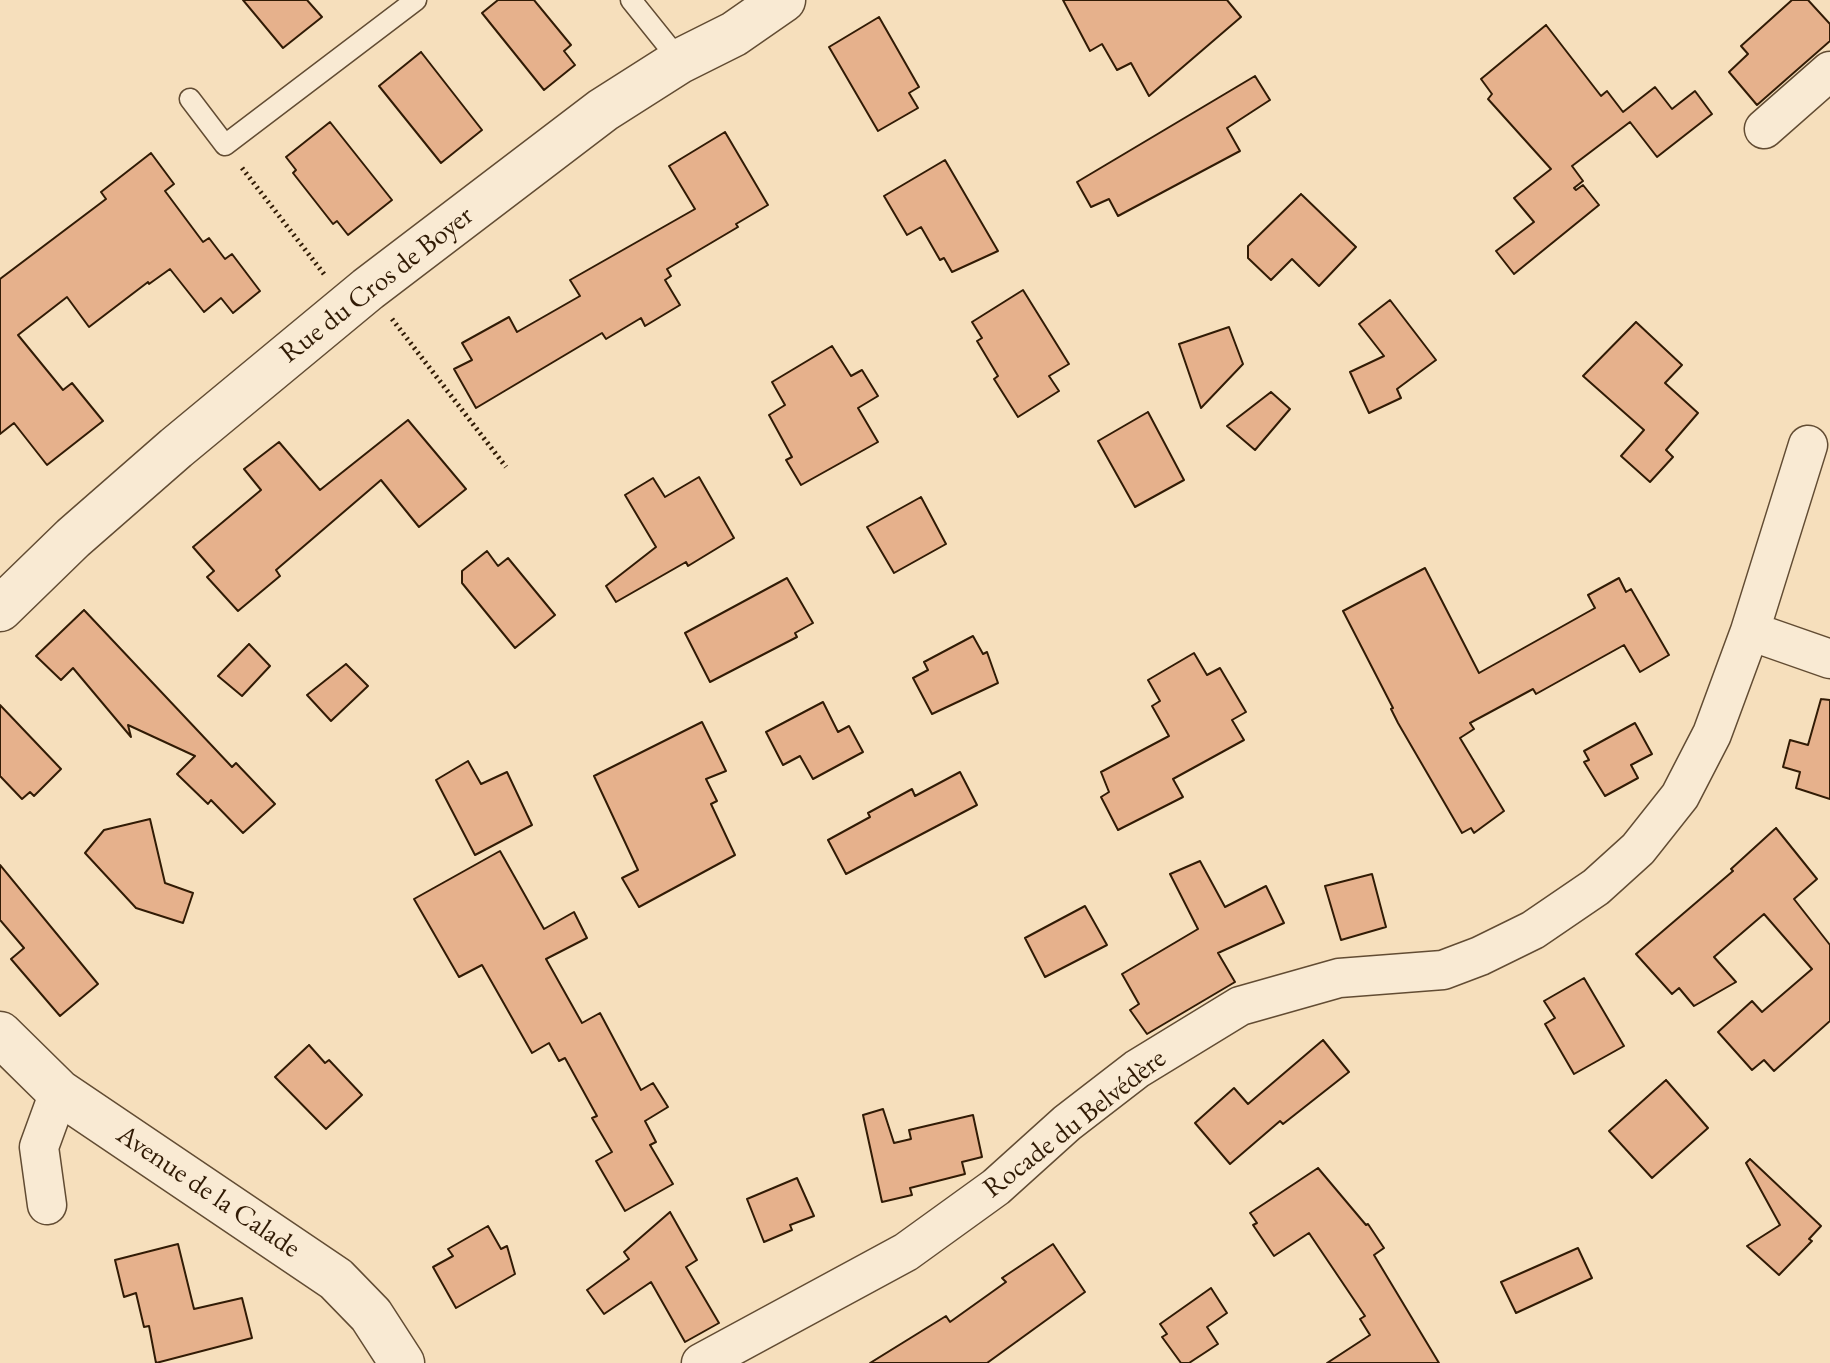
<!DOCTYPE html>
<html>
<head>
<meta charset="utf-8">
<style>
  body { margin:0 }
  canvas { display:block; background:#f6dfbc }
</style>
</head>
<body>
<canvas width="1830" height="1363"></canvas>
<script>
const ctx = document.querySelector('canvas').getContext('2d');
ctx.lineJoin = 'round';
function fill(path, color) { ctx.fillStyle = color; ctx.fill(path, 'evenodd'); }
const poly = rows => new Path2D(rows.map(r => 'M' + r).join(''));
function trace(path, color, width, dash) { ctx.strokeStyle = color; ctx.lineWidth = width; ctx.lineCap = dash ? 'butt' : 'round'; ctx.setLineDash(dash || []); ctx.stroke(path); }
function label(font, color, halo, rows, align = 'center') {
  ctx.font = font + ' "EB Garamond",serif'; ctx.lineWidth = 7; ctx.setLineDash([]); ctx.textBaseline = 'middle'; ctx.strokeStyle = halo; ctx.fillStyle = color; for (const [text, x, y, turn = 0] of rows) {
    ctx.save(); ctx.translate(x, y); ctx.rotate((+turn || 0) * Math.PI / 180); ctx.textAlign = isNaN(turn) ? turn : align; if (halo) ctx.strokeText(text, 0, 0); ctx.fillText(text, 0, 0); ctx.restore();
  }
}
const building = poly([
  [243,0,307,0,322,17,283,48,243,0],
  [498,0,534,0,571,45,564,51,575,65,544,90,482,13,498,0],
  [1063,0,1227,0,1241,17,1149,96,1131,63,1117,70,1102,44,1090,51,1063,0],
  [1792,0,1808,0,1830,24,1830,41,1757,105,1729,72,1748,54,1741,46,1792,0],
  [879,17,919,87,909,93,918,108,878,131,829,47,879,17],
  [1546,25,1601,96,1607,91,1623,112,1655,87,1672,109,1695,91,1712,114,1657,157,1630,122,1572,166,1583,181,1574,188,1576,190,1583,185,1599,205,1514,274,1496,251,1534,222,1514,198,1551,169,1488,99,1492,94,1481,79,1546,25],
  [421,52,482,130,441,163,379,86,421,52],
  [1255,76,1270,100,1227,128,1240,151,1118,216,1109,199,1091,207,1077,182,1255,76],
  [330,122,392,200,348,235,337,221,333,224,293,173,296,170,286,157,330,122],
  [725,132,768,205,736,224,738,227,667,269,671,276,665,280,680,305,645,326,641,318,606,339,602,333,476,408,454,369,472,360,462,343,509,317,517,332,580,296,570,280,695,209,669,166,725,132],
  [151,153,174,184,165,191,203,242,209,238,225,259,232,254,260,291,233,313,221,298,204,312,170,269,149,284,148,282,89,327,67,297,18,335,63,390,72,383,103,421,47,465,14,423,0,434,0,279,106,199,101,192,151,153],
  [945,160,998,251,952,272,944,258,940,260,921,227,907,235,884,196,945,160],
  [1301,194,1356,247,1319,286,1292,259,1271,280,1248,258,1248,246,1301,194],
  [1023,290,1069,364,1049,376,1059,391,1018,417,994,379,998,376,977,341,982,338,972,322,1023,290],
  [1390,300,1436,360,1397,389,1401,398,1369,413,1350,372,1384,356,1359,324,1390,300],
  [1636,322,1682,365,1665,383,1698,413,1666,450,1673,457,1650,482,1621,456,1644,430,1583,376,1636,322],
  [1229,327,1243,364,1201,408,1179,344,1229,327],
  [832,346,851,376,862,370,878,396,858,408,878,442,801,485,786,460,792,457,769,415,785,405,772,382,832,346],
  [1271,392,1290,409,1255,450,1227,426,1271,392],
  [1148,412,1184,480,1135,507,1098,441,1148,412],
  [408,420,466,489,419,527,381,480,276,570,280,576,238,611,207,577,214,571,193,547,261,490,244,469,279,442,320,490,408,420],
  [699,477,734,538,688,566,686,562,616,602,606,586,656,547,625,495,653,478,665,497,699,477],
  [921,497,946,544,894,573,867,527,921,497],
  [487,551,498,566,508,558,555,615,515,648,462,583,462,571,487,551],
  [1425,568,1479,673,1595,608,1588,595,1619,578,1626,592,1631,589,1669,655,1640,672,1624,645,1536,694,1533,689,1470,723,1474,729,1460,738,1504,811,1474,833,1471,828,1462,833,1398,723,1391,709,1393,708,1343,611,1425,568],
  [787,578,813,623,795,633,797,637,710,682,685,633,787,578],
  [84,610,232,767,236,763,275,804,243,833,211,800,208,804,177,774,195,756,128,725,131,737,73,668,61,680,36,656,84,610],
  [973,636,983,654,987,652,998,683,932,714,913,678,928,670,924,662,973,636],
  [249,644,270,666,242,696,218,676,249,644],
  [1194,653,1207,675,1220,668,1246,712,1232,720,1244,740,1173,779,1183,797,1118,830,1101,797,1109,792,1101,772,1169,736,1152,706,1160,701,1148,680,1194,653],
  [346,664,368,686,331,721,307,695,346,664],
  [1821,699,1830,700,1830,799,1796,788,1800,772,1783,767,1790,740,1808,745,1821,699],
  [823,702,838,732,849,726,863,752,813,779,800,756,783,765,766,732,823,702],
  [0,705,61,769,34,796,30,792,22,799,0,776,0,705],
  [702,722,726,771,706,779,717,801,711,804,735,855,639,907,622,878,638,870,594,776,702,722],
  [1635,723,1652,754,1631,765,1638,778,1605,796,1584,762,1589,760,1584,751,1635,723],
  [468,761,481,784,507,772,532,825,475,855,436,780,468,761],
  [960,772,977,805,846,874,828,840,870,817,868,813,912,789,915,796,960,772],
  [150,819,165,883,193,893,183,923,136,908,85,853,104,830,150,819],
  [1776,828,1817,879,1794,899,1830,945,1830,1021,1774,1071,1764,1060,1752,1070,1718,1032,1752,1001,1762,1012,1812,969,1764,914,1714,957,1736,982,1694,1006,1679,988,1672,994,1636,954,1733,871,1731,869,1776,828],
  [500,851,544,929,574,912,587,938,546,959,582,1023,600,1013,641,1090,653,1083,668,1107,645,1121,656,1142,650,1145,673,1184,625,1211,596,1161,612,1152,592,1118,597,1116,565,1058,559,1061,549,1043,532,1053,482,965,459,977,414,899,500,851],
  [1200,861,1225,907,1266,886,1284,923,1218,953,1235,982,1147,1034,1130,1010,1139,1004,1122,974,1198,929,1170,874,1200,861],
  [0,865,98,984,60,1016,11,959,24,948,0,920,0,865],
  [1372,874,1386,927,1341,940,1325,886,1372,874],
  [1085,906,1107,945,1045,977,1025,938,1085,906],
  [1584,978,1624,1046,1574,1074,1545,1024,1555,1018,1544,1001,1584,978],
  [1323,1040,1349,1072,1283,1124,1280,1121,1230,1164,1195,1123,1234,1088,1248,1104,1323,1040],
  [309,1045,325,1063,329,1060,362,1095,326,1129,275,1077,309,1045],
  [1666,1080,1708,1128,1652,1178,1609,1131,1666,1080],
  [883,1109,894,1143,911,1139,909,1130,973,1115,982,1157,962,1162,965,1174,910,1188,912,1195,882,1202,863,1115,883,1109],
  [1750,1159,1821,1226,1809,1239,1812,1241,1779,1275,1747,1246,1780,1225,1746,1163,1750,1159],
  [1318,1168,1366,1225,1368,1224,1384,1248,1374,1255,1439,1363,1327,1363,1370,1335,1360,1319,1365,1316,1309,1233,1274,1256,1253,1225,1257,1223,1250,1213,1318,1168],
  [797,1178,814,1216,790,1225,792,1230,764,1242,747,1199,797,1178],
  [670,1212,697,1260,686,1267,719,1323,685,1342,651,1282,604,1314,587,1290,629,1259,624,1252,670,1212],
  [488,1226,501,1249,507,1246,515,1274,456,1308,433,1267,453,1256,448,1249,488,1226],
  [178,1244,194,1309,242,1298,252,1338,156,1363,149,1326,144,1327,136,1293,124,1297,115,1260,178,1244],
  [1053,1244,1085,1292,987,1363,870,1363,946,1316,950,1322,1006,1282,1002,1278,1053,1244],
  [1578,1248,1592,1278,1516,1313,1501,1282,1578,1248],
  [1211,1288,1227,1313,1207,1327,1218,1344,1189,1363,1181,1363,1162,1337,1167,1334,1160,1324,1211,1288]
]);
const path = poly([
  [242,168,324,274],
  [392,319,506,467]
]);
const service = poly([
  [631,0,680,61],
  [190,99,225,145,416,0]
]);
const minor = poly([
  [1764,129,1830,71],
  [1750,631,1808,445],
  [47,1205,39,1147,59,1092],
  [701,1363,906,1252,996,1187,1067,1123,1137,1069,1240,1006,1339,978,1443,970,1480,956,1533,930,1596,887,1638,849,1680,796,1712,734,1750,631,1830,659]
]);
const tertiary = poly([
  [0,609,73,538,176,448,368,289,603,110,680,61,734,34,783,0],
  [0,1034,59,1092,336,1279,371,1315,402,1363]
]);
const streetNames = [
  ["Rue du Cros de Boyer",377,285,-38],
  ["Rocade du Belvédère",1075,1124,-38],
  ["Avenue de la Calade",208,1192,34]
];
fill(building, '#e6b18c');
trace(building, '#311b05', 2);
trace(service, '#624c33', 23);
trace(minor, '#624c33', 41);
trace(tertiary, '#624c33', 47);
trace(path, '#311b05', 5, [2, 4]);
trace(service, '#f9ead3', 20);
trace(minor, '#f9ead3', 38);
trace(tertiary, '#f9ead3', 44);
label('28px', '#311b05', '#f9ead3', streetNames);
</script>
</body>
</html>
